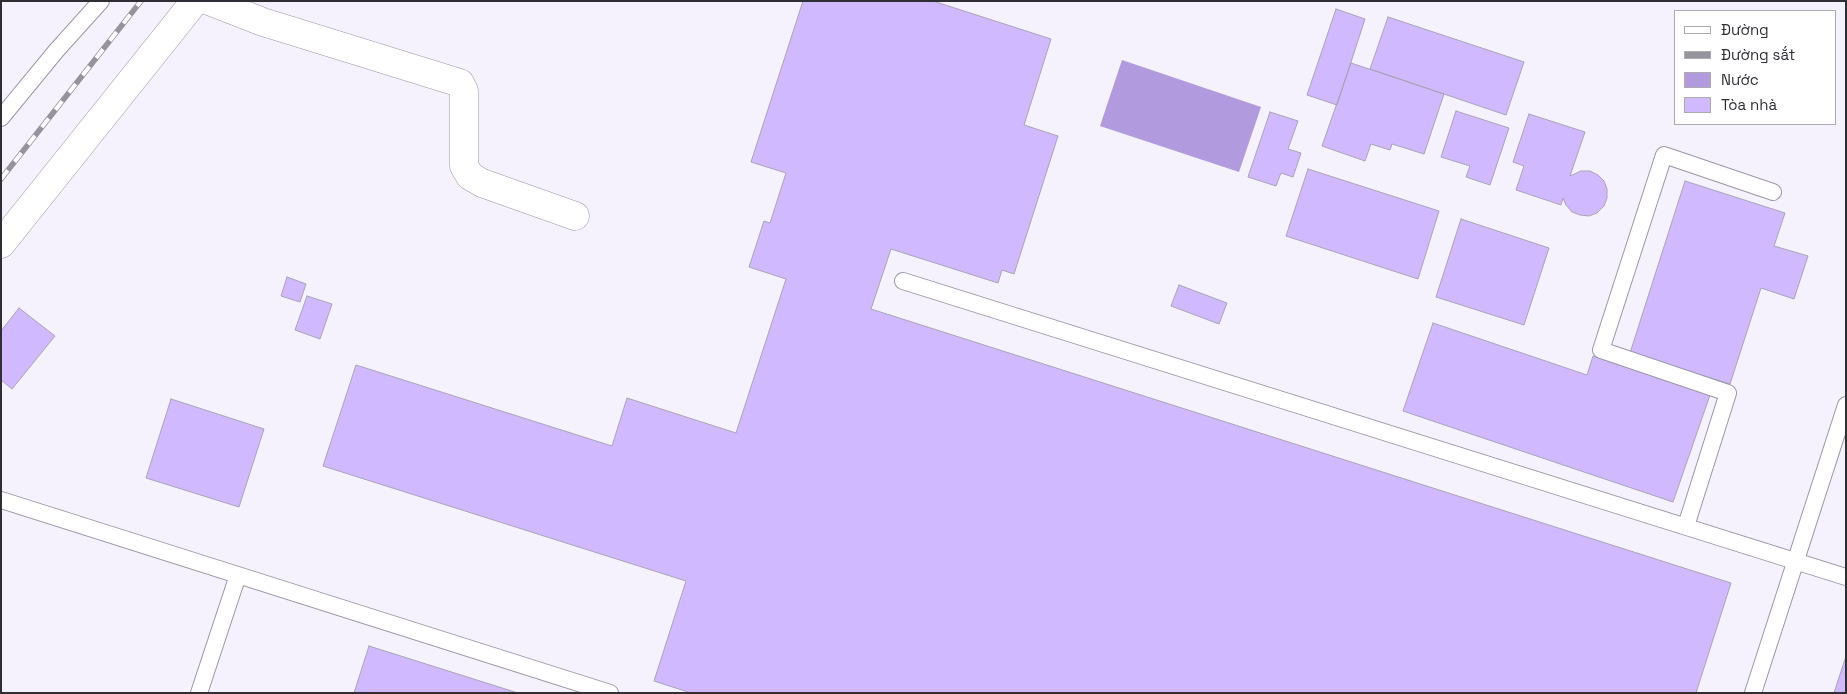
<!DOCTYPE html>
<html>
<head>
<meta charset="utf-8">
<style>
  body { margin:0 }
  #map { position:relative; width:1847px; height:694px; overflow:hidden; background:#f5f1fd; font-family:"Space Grotesk",sans-serif }
  canvas { display:block }
  .frame { position:absolute; inset:0; border:2px solid #302e35; pointer-events:none }
  .legend { position:absolute; left:1674px; top:10px; width:162px; height:115px; box-sizing:border-box; background:#fff; border:1px solid #acabae; margin:0; padding:6px 9px; list-style:none; font-size:15px; color:#302e35 }
  .legend li { display:flex; align-items:center; gap:10px; height:25px }
  .legend b { width:25px; border:1px solid #acabae }
</style>
</head>
<body>
<div id="map">
<canvas width="1847" height="694"></canvas>
<div class="frame"></div>
<ul class="legend">
<li><b style="height:6px;background:#fff"></b>Đường</li>
<li><b style="height:6px;background:#96939d"></b>Đường sắt</li>
<li><b style="height:14px;background:#b19add"></b>Nước</li>
<li><b style="height:14px;background:#d0b9fe"></b>Tòa nhà</li>
</ul>
</div>
<script>
const ctx = document.querySelector('canvas').getContext('2d');
ctx.lineJoin = 'round';
function fill(path, color) { ctx.fillStyle = color; ctx.fill(path, 'evenodd'); }
const poly = rows => new Path2D(rows.map(r => 'M' + r).join(''));
function trace(path, color, width, dash) { ctx.strokeStyle = color; ctx.lineWidth = width; ctx.lineCap = dash ? 'butt' : 'round'; ctx.setLineDash(dash || []); ctx.stroke(path); }
const water = poly([
  [1122,60,1261,107,1239,172,1100,126]
]);
const building = poly([
  [803,1,933,1,1051,39,1024,125,1058,136,1014,274,1002,270,998,283,891,249,871,309,1731,583,1696,693,691,693,654,681,686,581,323,466,356,365,612,446,627,398,736,433,786,279,749,267,764,221,770,223,786,173,751,162,803,1],
  [1336,9,1365,19,1337,105,1307,95,1336,9],
  [1388,17,1524,62,1506,115,1370,69,1388,17],
  [1351,63,1444,94,1424,154,1392,144,1390,150,1371,144,1365,161,1322,146,1351,63],
  [1456,111,1509,128,1490,185,1466,177,1470,166,1441,157,1456,111],
  [1270,112,1298,121,1288,149,1301,153,1293,177,1281,173,1276,186,1248,177,1270,112],
  [1529,114,1585,132,1570,176,1581,171,1590,171,1598,175,1604,181,1607,189,1607,198,1604,206,1597,213,1589,216,1580,215,1572,212,1566,205,1563,198,1561,205,1516,190,1524,166,1513,162,1529,114],
  [1308,169,1439,211,1418,279,1286,236,1308,169],
  [1685,181,1785,213,1774,246,1808,256,1794,299,1761,288,1730,384,1630,353,1685,181],
  [1461,219,1549,248,1524,325,1436,297,1461,219],
  [287,277,306,284,300,302,281,296,287,277],
  [1179,285,1227,303,1219,324,1171,306,1179,285],
  [307,296,332,304,320,339,295,330,307,296],
  [19,308,55,336,12,389,1,380,1,331,19,308],
  [1433,323,1587,375,1593,356,1710,395,1673,502,1403,411,1433,323],
  [171,399,264,429,239,507,146,478,171,399],
  [369,646,518,693,354,693,369,646],
  [1846,656,1846,693,1834,693,1846,656]
]);
const lane = poly([
  [1,118,56,51,101,1],
  [903,281,1846,577],
  [1,500,610,693],
  [1686,526,1728,393,1601,350,1664,155,1773,192],
  [199,693,238,575],
  [1753,693,1846,405]
]);
const street = poly([
  [209,1,263,22,460,83,464,91,464,166,470,176,482,183,575,216],
  [1,244,195,1]
]);
const rail = poly([
  [1,179,141,1]
]);
fill(water, '#b19add');
fill(building, '#d0b9fe');
trace(building, '#a9a3b5', 1);
trace(lane, '#9c97a8', 18);
trace(street, '#9c97a8', 29);
trace(lane, '#fff', 16);
trace(street, '#fff', 28);
trace(rail, '#96939d', 5.5);
trace(rail, '#fff', 4, [11]);
</script>
</body>
</html>
